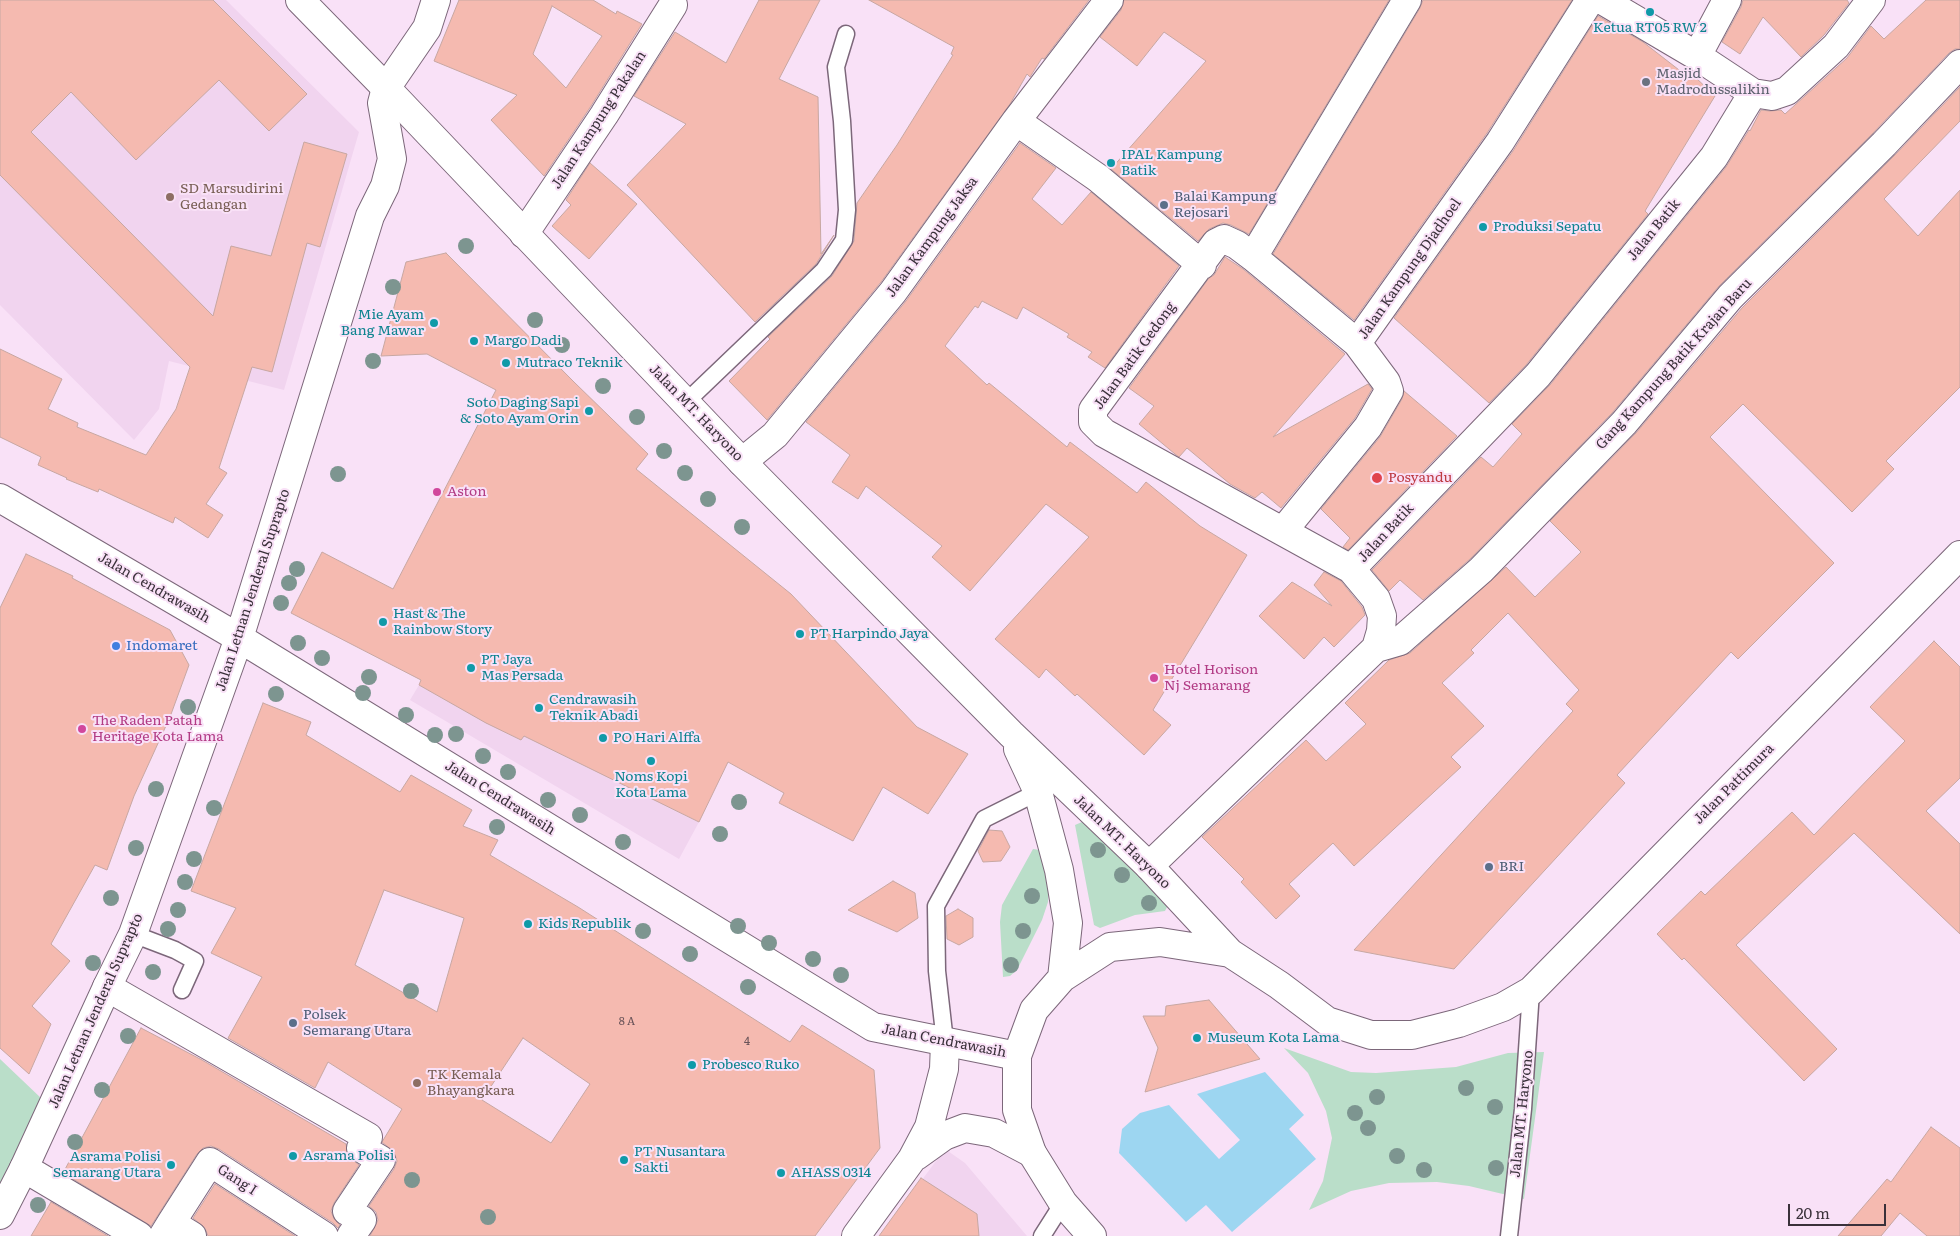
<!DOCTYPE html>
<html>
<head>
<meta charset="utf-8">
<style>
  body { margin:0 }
  #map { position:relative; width:1960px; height:1236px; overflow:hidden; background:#f9e1f7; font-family:Literata,serif }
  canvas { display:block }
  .scale { position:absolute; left:1788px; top:1204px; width:98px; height:22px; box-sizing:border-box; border:2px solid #3a313a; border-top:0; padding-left:6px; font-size:15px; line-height:18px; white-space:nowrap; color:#3a313a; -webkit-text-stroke:4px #f9e1f7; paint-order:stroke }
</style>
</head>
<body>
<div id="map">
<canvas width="1960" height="1236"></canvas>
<div class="scale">20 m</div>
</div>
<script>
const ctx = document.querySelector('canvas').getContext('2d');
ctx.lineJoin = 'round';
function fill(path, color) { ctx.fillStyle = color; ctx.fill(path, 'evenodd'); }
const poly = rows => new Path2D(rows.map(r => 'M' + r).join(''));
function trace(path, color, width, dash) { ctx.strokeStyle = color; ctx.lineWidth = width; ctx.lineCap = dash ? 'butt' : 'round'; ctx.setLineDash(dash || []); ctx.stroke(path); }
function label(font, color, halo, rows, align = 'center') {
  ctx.font = font + ' Literata,serif'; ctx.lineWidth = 4; ctx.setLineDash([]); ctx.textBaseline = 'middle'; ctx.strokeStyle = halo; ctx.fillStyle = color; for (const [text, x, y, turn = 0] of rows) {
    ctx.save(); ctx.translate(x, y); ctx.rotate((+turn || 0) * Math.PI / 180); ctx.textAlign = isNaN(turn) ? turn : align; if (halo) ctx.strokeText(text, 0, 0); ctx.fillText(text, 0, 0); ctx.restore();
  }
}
const built = poly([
  [0,0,226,0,359,132,284,390,169,361,159,409,134,440,0,305],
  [419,685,521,740,524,735,699,822,679,859,410,700],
  [945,1149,965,1163,1027,1236,880,1236]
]);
const green = poly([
  [1082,822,1091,825,1169,903,1165,911,1135,915,1100,928,1094,925,1075,825],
  [1033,849,1040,850,1049,883,1048,902,1042,920,1017,970,1010,976,1003,977,1000,922,1002,905],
  [1284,1048,1351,1072,1376,1073,1456,1067,1508,1053,1544,1052,1524,1199,1469,1186,1437,1182,1389,1183,1351,1191,1309,1210,1323,1181,1332,1138,1326,1111,1308,1073],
  [0,1059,42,1099,0,1210]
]);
const water = poly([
  [1265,1072,1304,1115,1289,1129,1316,1159,1232,1232,1206,1205,1186,1222,1119,1153,1122,1129,1140,1113,1169,1105,1219,1159,1240,1140,1197,1094]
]);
const building = poly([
  [0,0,213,0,307,94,269,131,219,80,136,160,71,92,31,132,213,316,231,246,271,256,304,142,347,154,320,247,307,243,272,372,252,367,219,468,227,473,206,504,223,515,208,538,175,517,173,523,99,489,98,492,66,479,67,478,38,465,41,457,0,437,0,349,62,379,48,409,78,423,77,427,146,455,176,409,190,367,0,175,0,0],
  [459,0,593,0,616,14,617,11,642,24,591,106,544,176,491,120,517,95,434,61,459,0],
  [552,6,602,36,566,88,533,54,552,6],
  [759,0,820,0,779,79,818,97,821,254,834,235,816,264,755,322,627,185,686,124,634,96,675,32,726,63,759,0],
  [869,0,1089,0,1044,59,1042,58,1030,77,1027,74,1010,104,881,282,767,420,729,381,770,339,768,337,832,276,854,241,857,203,897,145,953,55,951,54,954,47,869,0],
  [1124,0,1389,0,1249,234,1231,225,1223,223,1209,229,1198,241,1111,169,1206,61,1164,32,1137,66,1100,37,1121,10,1124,0],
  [1423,0,1572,0,1487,133,1354,320,1273,254,1420,8,1423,0],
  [1743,0,1847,0,1849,3,1824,35,1801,57,1763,17,1740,54,1722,42,1741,7,1743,0],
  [1926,0,1960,0,1960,49,1955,49,1949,53,1873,133,1719,286,1612,413,1470,559,1423,600,1400,580,1389,591,1372,570,1481,457,1493,467,1522,434,1512,424,1550,385,1726,167,1749,130,1750,131,1761,110,1770,111,1781,110,1785,114,1847,58,1871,26,1884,39,1926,0],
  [1598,16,1643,42,1692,80,1694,76,1715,96,1645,211,1648,214,1526,365,1489,403,1394,318,1513,151,1598,16],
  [1960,87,1960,121,1884,199,1918,236,1960,190,1960,387,1886,461,1894,469,1852,512,1743,404,1710,437,1834,563,1738,659,1731,652,1617,775,1625,783,1454,969,1354,950,1573,711,1566,704,1579,690,1508,613,1471,650,1474,653,1442,683,1484,726,1451,757,1461,767,1354,866,1333,843,1289,884,1300,896,1276,919,1241,882,1244,879,1202,837,1306,740,1326,761,1366,724,1345,703,1389,660,1410,653,1506,567,1535,597,1581,552,1550,521,1636,433,1742,308,1895,155,1960,87],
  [1020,143,1056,168,1032,199,1062,225,1091,192,1179,266,1105,368,1088,357,1092,352,1067,337,1069,334,1023,307,1017,319,982,301,978,308,975,306,945,346,987,385,989,383,1067,447,1070,442,1137,493,1146,482,1200,526,1247,555,1153,710,1171,725,1144,755,1077,694,1075,696,1046,669,1039,678,995,639,1089,537,1046,504,970,591,932,557,942,546,866,486,858,499,832,482,850,455,806,422,906,301,1020,143],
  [590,163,637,204,589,259,552,226,571,205,566,200,590,163],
  [446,253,574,382,648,454,636,469,791,594,917,727,968,754,928,814,883,787,853,841,779,803,784,793,728,762,699,822,524,736,521,740,486,723,419,685,421,680,291,613,322,552,393,589,496,390,427,354,381,356,406,262,446,253],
  [1225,257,1243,269,1345,354,1273,437,1368,384,1372,389,1355,418,1281,508,1262,492,1255,498,1230,484,1187,448,1179,457,1175,454,1139,424,1154,406,1129,388,1209,278,1214,275,1225,257],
  [1404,391,1457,436,1348,550,1343,547,1350,538,1321,509,1380,437,1402,399,1404,391],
  [26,554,73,576,72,578,170,630,189,665,170,717,134,796,107,870,95,865,51,944,70,961,32,1006,51,1024,29,1074,0,1048,0,608,26,554],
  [1324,572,1341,581,1362,607,1365,615,1334,647,1324,637,1304,659,1259,616,1292,582,1332,606,1314,585,1324,572],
  [1934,641,1960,667,1960,778,1926,811,1960,844,1960,934,1854,833,1736,945,1837,1049,1804,1081,1684,958,1682,960,1657,934,1701,891,1705,895,1792,812,1814,835,1905,741,1870,707,1934,641],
  [263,703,311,722,306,735,400,792,411,775,472,810,463,826,498,840,490,855,578,907,790,1042,802,1025,874,1070,880,1148,815,1236,370,1236,378,1220,376,1212,369,1206,394,1169,397,1161,394,1152,382,1142,402,1109,328,1062,315,1088,228,1038,262,977,211,953,236,908,191,891,263,703],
  [384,890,464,918,437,1012,355,965,384,890],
  [523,1038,590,1084,551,1143,482,1100,523,1038],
  [989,830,1002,831,1010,847,1001,861,983,862,978,851,989,830],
  [893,881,915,893,918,918,897,932,848,910,893,881],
  [958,909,973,918,973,937,959,945,947,939,946,916,958,909],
  [1209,1000,1260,1059,1145,1092,1158,1048,1143,1016,1165,1016,1166,1006,1209,1000],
  [141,1028,202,1060,346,1144,348,1156,359,1165,334,1203,331,1211,334,1219,340,1225,338,1228,333,1223,219,1149,211,1146,203,1148,197,1154,151,1226,63,1173,141,1028],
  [1931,1127,1960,1148,1960,1236,1927,1236,1900,1213,1881,1236,1838,1236,1887,1179,1891,1182,1931,1127],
  [921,1178,977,1214,979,1236,879,1236,921,1178],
  [215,1184,295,1236,208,1236,205,1228,193,1218,215,1184],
  [51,1202,108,1236,31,1236,51,1202]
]);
const lane = poly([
  [685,403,824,270,844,240,847,210,842,121,836,67,846,34],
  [133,934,175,950,195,961,182,990],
  [945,1042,937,971,936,906,984,819,1038,792],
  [1042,1236,1063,1203],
  [1509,1236,1523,1109,1531,991]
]);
const street = poly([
  [1602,0,1697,56,1753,93,1772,96,1787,91,1836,46,1871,0],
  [1697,56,1727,0],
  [1016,121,1098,178,1202,265],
  [524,234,604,115,673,5],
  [1253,257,1407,0],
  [1357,343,1500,142,1590,0],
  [742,462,775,435,893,292,1016,121,1109,0],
  [1351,569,1538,375,1714,157,1753,93],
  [1376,648,1400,641,1481,570,1624,423,1730,297,1884,144,1960,64],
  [1149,866,1376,648,1381,631,1382,616,1376,599,1351,569,1104,433,1093,422,1093,410,1216,243,1224,239,1237,245,1253,257,1357,343,1386,382,1389,391,1368,427,1283,531],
  [107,987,368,1137,361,1148,381,1160,347,1211,362,1220,351,1236],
  [916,1156,944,1136,965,1128,994,1133,1032,1153],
  [24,1168,139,1236],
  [171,1223,210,1162,324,1236],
  [163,1236,171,1223,192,1236],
  [856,1236,912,1159,929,1127,944,1069,945,1042]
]);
const secondary = poly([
  [0,498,239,638,873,1027,1017,1056],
  [0,1215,24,1168,107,987,133,934,239,638,370,216,385,186,392,159,382,103,386,88]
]);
const primary = poly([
  [386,88,742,462,1011,734,1149,866,1230,953],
  [1018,749,1038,792,1059,870,1068,923,1062,978],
  [1092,1236,1063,1203,1032,1153,1017,1110,1017,1056,1034,1010,1062,978,1110,947,1160,942,1230,953,1279,985,1327,1021,1371,1035,1412,1035,1459,1023,1503,1007,1531,991,1960,555]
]);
const highway = poly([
  [300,0,386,88,427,28,436,0]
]);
const trees = [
  [466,246],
  [393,287],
  [535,320],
  [562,345],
  [373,361],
  [603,386],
  [637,417],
  [664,451],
  [685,473],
  [338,474],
  [708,499],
  [742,527],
  [297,569],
  [289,583],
  [281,603],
  [298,643],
  [322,658],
  [369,677],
  [363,693],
  [276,694],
  [188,707],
  [406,715],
  [456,734],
  [435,735],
  [483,756],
  [508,772],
  [156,789],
  [548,800],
  [739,802],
  [214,808],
  [580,815],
  [497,827],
  [720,834],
  [623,842],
  [136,848],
  [1098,850],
  [194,859],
  [1122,875],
  [185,882],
  [1032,896],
  [111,898],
  [1149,903],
  [178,910],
  [738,926],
  [168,929],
  [643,931],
  [1023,931],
  [769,943],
  [690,954],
  [813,959],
  [93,963],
  [1011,965],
  [153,972],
  [841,975],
  [748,987],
  [411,991],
  [128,1036],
  [1466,1088],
  [102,1090],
  [1377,1097],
  [1495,1107],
  [1355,1113],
  [1368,1128],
  [75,1142],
  [1397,1156],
  [1496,1168],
  [1424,1170],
  [412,1180],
  [38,1205],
  [488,1217]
];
const markers = [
  [1650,12,5,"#0f9aa8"],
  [1646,82,5,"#6b7280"],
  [1111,163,5,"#0f9aa8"],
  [170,197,5,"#8d6e63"],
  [1164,205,5,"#5c6f8a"],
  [1483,227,5,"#0f9aa8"],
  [434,323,5,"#0f9aa8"],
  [474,341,5,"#0f9aa8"],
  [506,363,5,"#0f9aa8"],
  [589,411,5,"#0f9aa8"],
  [1377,478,6,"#e0444e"],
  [437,492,5,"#d1479c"],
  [383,622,5,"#0f9aa8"],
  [800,634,5,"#0f9aa8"],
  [116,646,5,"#3f7fe0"],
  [471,668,5,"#0f9aa8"],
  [1154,678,5,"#d1479c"],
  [539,708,5,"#0f9aa8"],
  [82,729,5,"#d1479c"],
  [603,738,5,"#0f9aa8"],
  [651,761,5,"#0f9aa8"],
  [1489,867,5,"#5c6f8a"],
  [528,924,5,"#0f9aa8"],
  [293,1023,5,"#5c6f8a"],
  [1197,1038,5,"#0f9aa8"],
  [692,1065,5,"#0f9aa8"],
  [417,1083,5,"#8d6e63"],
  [293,1156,5,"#0f9aa8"],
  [624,1160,5,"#0f9aa8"],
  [171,1165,5,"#0f9aa8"],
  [781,1173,5,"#0f9aa8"]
];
const numberNames = [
  ["8 A",627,1022],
  ["4",747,1042]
];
const cultureNames = [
  ["Ketua RT05 RW 2",1650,28,"center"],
  ["IPAL Kampung",1121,155],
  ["Batik",1121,171],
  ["Produksi Sepatu",1493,227],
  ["Mie Ayam",424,315,"right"],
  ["Bang Mawar",424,331,"right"],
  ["Margo Dadi",484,341],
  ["Mutraco Teknik",516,363],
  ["Soto Daging Sapi",579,403,"right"],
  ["& Soto Ayam Orin",579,419,"right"],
  ["Hast & The",393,614],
  ["Rainbow Story",393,630],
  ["PT Harpindo Jaya",810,634],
  ["PT Jaya",481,660],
  ["Mas Persada",481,676],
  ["Cendrawasih",549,700],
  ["Teknik Abadi",549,716],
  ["PO Hari Alffa",613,738],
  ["Noms Kopi",651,777,"center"],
  ["Kota Lama",651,793,"center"],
  ["Kids Republik",538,924],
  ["Museum Kota Lama",1207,1038],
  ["Probesco Ruko",702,1065],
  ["PT Nusantara",634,1152],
  ["Sakti",634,1168],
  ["Asrama Polisi",303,1156],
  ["Asrama Polisi",161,1157,"right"],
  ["Semarang Utara",161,1173,"right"],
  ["AHASS 0314",791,1173]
];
const worshipNames = [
  ["Masjid",1656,74],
  ["Madrodussalikin",1656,90]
];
const streetNames = [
  ["Jalan Kampung Pakalan",599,120,-57],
  ["Jalan Batik",1654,230,-51],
  ["Jalan Kampung Jaksa",932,237,-54],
  ["Jalan Kampung Djadhoel",1410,269,-55],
  ["Jalan Batik Gedong",1135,356,-54],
  ["Gang Kampung Batik Krajan Baru",1674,364,-48],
  ["Jalan MT. Haryono",696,413,46],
  ["Jalan Batik",1386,533,-47],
  ["Jalan Cendrawasih",154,588,30],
  ["Jalan Letnan Jenderal Suprapto",253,590,-72],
  ["Jalan Pattimura",1734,784,-45],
  ["Jalan Cendrawasih",500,798,32],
  ["Jalan MT. Haryono",1122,842,44],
  ["Jalan Letnan Jenderal Suprapto",96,1011,-66],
  ["Jalan Cendrawasih",944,1041,11],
  ["Jalan MT. Haryono",1522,1114,-84],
  ["Gang I",237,1180,33]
];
const educationNames = [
  ["SD Marsudirini",180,189],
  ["Gedangan",180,205],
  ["TK Kemala",427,1075],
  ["Bhayangkara",427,1091]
];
const serviceNames = [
  ["Balai Kampung",1174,197],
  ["Rejosari",1174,213],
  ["BRI",1499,867],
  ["Polsek",303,1015],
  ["Semarang Utara",303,1031]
];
const healthNames = [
  ["Posyandu",1388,478]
];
const hotelNames = [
  ["Aston",447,492],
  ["Hotel Horison",1164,670],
  ["Nj Semarang",1164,686],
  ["The Raden Patah",92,721],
  ["Heritage Kota Lama",92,737]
];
const shopNames = [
  ["Indomaret",126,646]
];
fill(built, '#f1d4ef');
fill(green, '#badec9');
fill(water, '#9dd6f1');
fill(building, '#f5bab0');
trace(building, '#c7a7a2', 1);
trace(lane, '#7c677a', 19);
trace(street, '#7c677a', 30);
trace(secondary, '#7c677a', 30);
trace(primary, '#7c677a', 30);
trace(highway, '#7c677a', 30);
trace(lane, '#fff', 16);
trace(street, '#fff', 28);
trace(secondary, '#fff', 28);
trace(primary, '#fff', 28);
trace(highway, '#fff', 28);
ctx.fillStyle = '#7d9590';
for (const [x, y] of trees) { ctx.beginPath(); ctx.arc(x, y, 8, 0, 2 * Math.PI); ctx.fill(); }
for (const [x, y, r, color] of markers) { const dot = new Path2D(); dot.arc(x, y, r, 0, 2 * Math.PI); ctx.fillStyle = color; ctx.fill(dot); trace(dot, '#f9e1f7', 2); }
label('11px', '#695358', null, numberNames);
label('14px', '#0d838f', '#f9e1f7', cultureNames, 'left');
label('14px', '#5b616d', '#f9e1f7', worshipNames, 'left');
label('14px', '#3a313a', '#f9e1f7', streetNames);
label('14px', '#785e54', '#f9e1f7', educationNames, 'left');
label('14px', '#4e5e75', '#f9e1f7', serviceNames, 'left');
label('14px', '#be3a42', '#f9e1f7', healthNames, 'left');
label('14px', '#b23c85', '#f9e1f7', hotelNames, 'left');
label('14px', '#366cbe', '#f9e1f7', shopNames, 'left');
</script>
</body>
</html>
